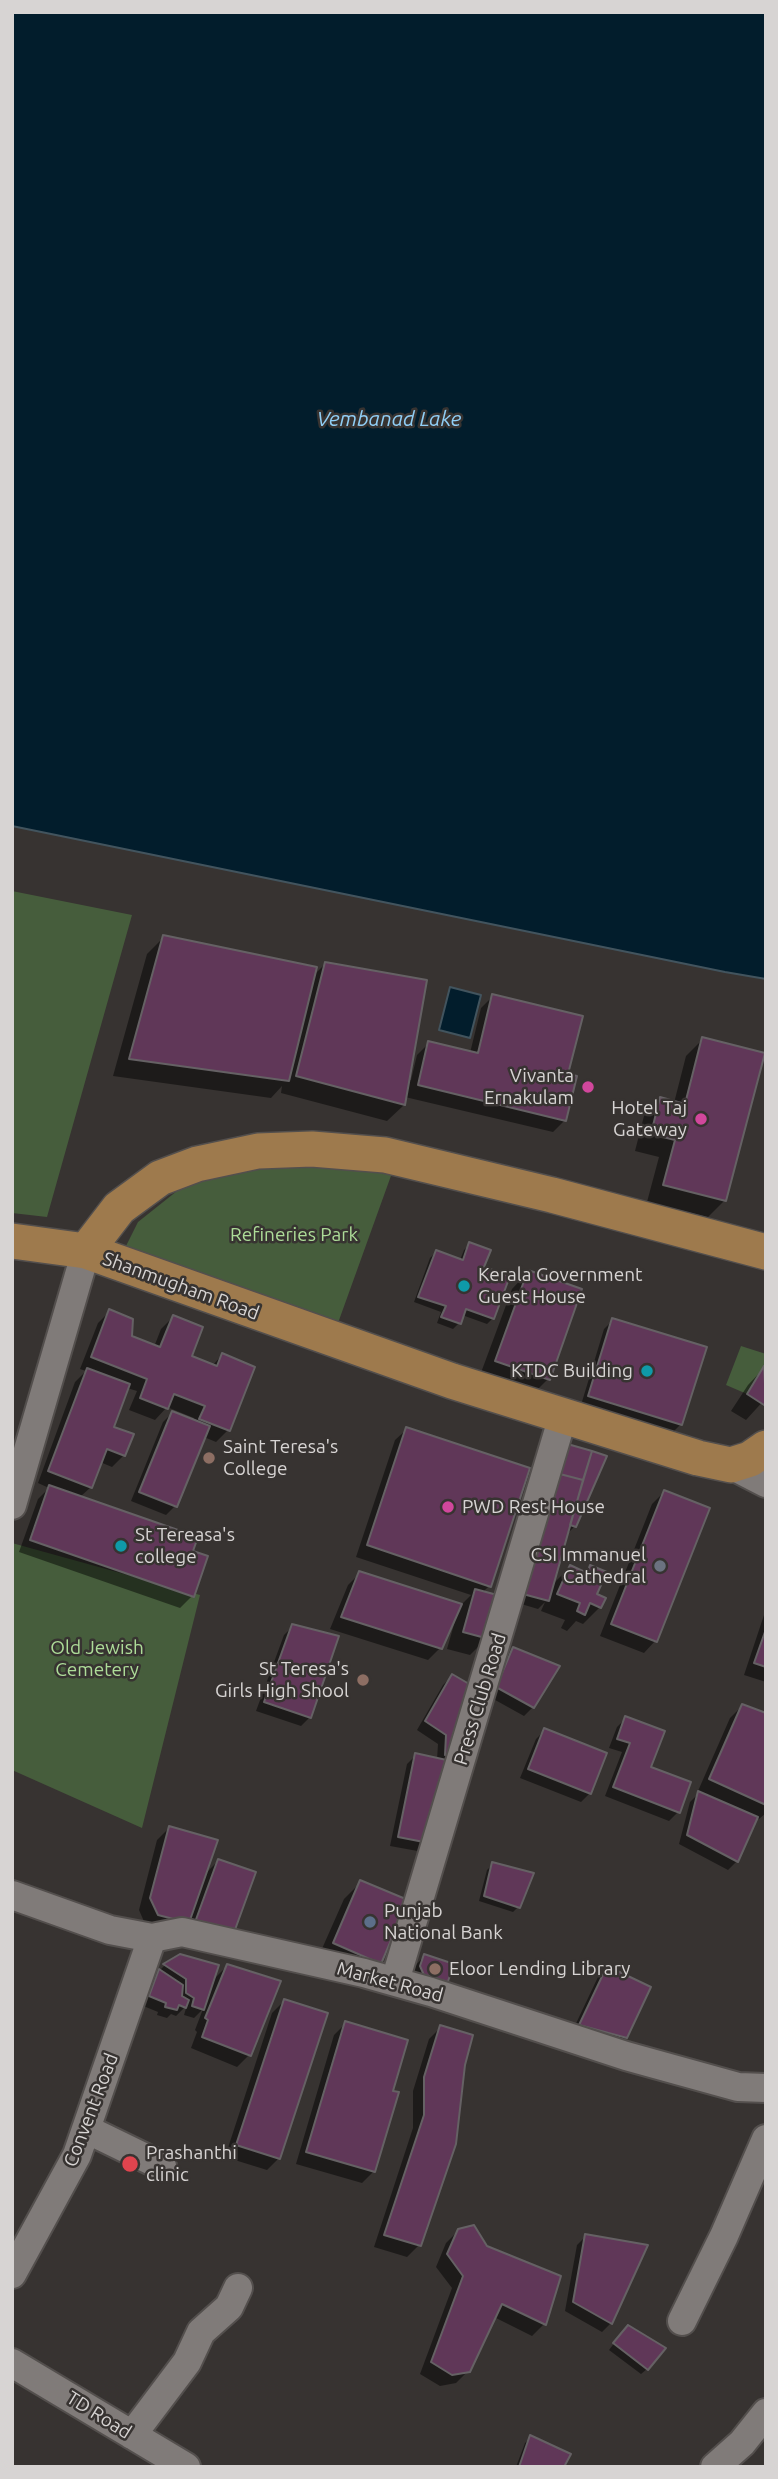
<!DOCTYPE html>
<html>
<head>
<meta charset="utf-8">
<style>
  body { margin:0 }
  #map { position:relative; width:778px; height:2479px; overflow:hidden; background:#373331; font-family:Ubuntu,sans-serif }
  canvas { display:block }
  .frame { position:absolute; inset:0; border:14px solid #d7d4d3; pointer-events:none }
</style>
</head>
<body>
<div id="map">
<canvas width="778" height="2479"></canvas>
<div class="frame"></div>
</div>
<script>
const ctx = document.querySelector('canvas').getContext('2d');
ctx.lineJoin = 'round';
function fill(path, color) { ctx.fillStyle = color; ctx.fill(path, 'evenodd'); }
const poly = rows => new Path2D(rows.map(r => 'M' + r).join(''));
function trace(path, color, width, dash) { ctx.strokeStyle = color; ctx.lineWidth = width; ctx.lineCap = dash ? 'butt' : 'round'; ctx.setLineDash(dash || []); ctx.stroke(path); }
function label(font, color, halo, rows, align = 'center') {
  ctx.font = font + ' Ubuntu,sans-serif'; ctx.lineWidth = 5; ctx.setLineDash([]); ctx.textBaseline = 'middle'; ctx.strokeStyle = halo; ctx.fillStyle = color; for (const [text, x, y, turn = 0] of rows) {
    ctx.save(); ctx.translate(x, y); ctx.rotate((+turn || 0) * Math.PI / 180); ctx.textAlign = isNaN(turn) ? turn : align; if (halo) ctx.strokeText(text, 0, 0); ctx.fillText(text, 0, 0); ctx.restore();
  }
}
const green = poly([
  [12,891,132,915,47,1217,12,1213],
  [309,1163,392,1173,338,1323,123,1252,138,1222,182,1187,221,1171],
  [741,1346,766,1354,766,1367,764,1367,747,1394,726,1385],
  [12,1543,200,1595,142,1828,12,1770]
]);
const water = poly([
  [12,12,766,12,766,979,725,972,12,826,12,12],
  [450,987,481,995,470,1038,439,1030,450,987]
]);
const shadow = poly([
  [164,937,313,976,325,964,408,1080,411,1080,417,1055,429,1043,470,1053,481,1008,493,996,565,1120,553,1132,405,1097,404,1105,387,1121,281,1093,282,1086,271,1098,113,1076,147,954],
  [703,1039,725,1200,708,1217,647,1202,659,1157,635,1151,644,1116,661,1099,674,1103,686,1056],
  [470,1244,482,1268,493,1318,487,1324,462,1315,459,1323,453,1329,437,1323,441,1312,414,1302,430,1258,436,1252,460,1260,464,1250],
  [528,1272,580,1290,548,1379,531,1396,479,1378,512,1289],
  [110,1311,130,1337,154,1347,161,1329,173,1317,189,1357,212,1366,222,1355,228,1430,216,1442,204,1437,175,1506,166,1515,131,1501,163,1422,172,1413,193,1421,194,1418,167,1407,155,1420,129,1410,137,1391,127,1388,112,1428,124,1455,112,1467,100,1462,91,1487,80,1497,191,1552,192,1596,180,1608,19,1552,38,1499,49,1488,38,1483,75,1382,86,1371,80,1369,98,1323],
  [613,1320,681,1424,672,1433,581,1405,604,1329],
  [764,1368,766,1398,746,1420,731,1411,748,1385],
  [407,1429,489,1586,482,1593,487,1638,470,1655,447,1649,455,1621,453,1620,440,1648,428,1660,330,1629,348,1585,360,1573,461,1605,471,1595,356,1557,395,1440],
  [564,1445,605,1457,575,1526,566,1535,551,1586,570,1567,584,1573,590,1567,595,1595,600,1607,583,1624,576,1621,567,1631,561,1628,565,1620,541,1611,545,1602,538,1609,511,1601],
  [664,1492,655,1641,644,1653,600,1636,652,1504],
  [766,1609,766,1682,744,1675],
  [293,1626,310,1717,301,1726,256,1711,284,1635],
  [513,1649,533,1707,524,1716,488,1696,504,1658],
  [452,1676,473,1689,423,1852,390,1846,407,1764,416,1755,437,1760,438,1744,417,1730,443,1685],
  [742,1706,766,1715,766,1813,759,1819,756,1817,737,1861,728,1870,679,1844,690,1802,700,1792,698,1791,730,1718],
  [626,1718,649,1768,678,1812,669,1821,605,1796,622,1752,609,1748,617,1727],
  [545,1730,590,1793,581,1802,520,1778,536,1739],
  [169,1828,204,1875,218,1861,231,1937,146,1926,139,1910,157,1840],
  [493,1864,518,1907,513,1912,479,1901,487,1870],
  [361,1882,379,1963,317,1960,344,1899],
  [181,1956,211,1982,227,1966,249,2055,237,2067,191,2048,197,2032,195,2030,203,2009,194,2018,184,2015,187,2005,176,2016,171,2014,167,2018,157,2015,158,2012,141,2005,150,1980,164,1966],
  [424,1956,451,1965,418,1989,412,1976,416,1965],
  [607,1968,625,2037,616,2046,571,2034,598,1977],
  [284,2001,279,2158,267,2170,225,2157,272,2013],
  [346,2023,391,2092,374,2171,362,2183,296,2164,334,2035],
  [441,2027,464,2064,419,2245,407,2257,374,2247,413,2128,413,2091,429,2039],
  [459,2230,486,2247,559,2277,544,2324,532,2336,494,2317,468,2371,456,2383,440,2386,420,2374,452,2288,436,2267,446,2243],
  [586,2236,646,2246,611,2323,602,2332,565,2311,577,2245],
  [622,2333,647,2369,641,2374,609,2350],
  [531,2437,563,2467,516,2467,525,2443]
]);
const building = poly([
  [163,935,317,967,289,1081,129,1059,163,935],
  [325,962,427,980,405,1105,296,1076,325,962],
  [492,994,583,1016,568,1074,577,1076,566,1121,418,1085,428,1041,478,1053,492,994],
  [702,1037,765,1053,726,1201,663,1185,675,1140,651,1134,660,1097,685,1104,702,1037],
  [469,1242,491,1250,484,1267,510,1276,494,1319,466,1309,461,1324,441,1317,446,1306,418,1297,436,1250,463,1260,469,1242],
  [528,1270,582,1289,550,1380,495,1361,528,1270],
  [109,1309,133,1319,132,1336,160,1347,173,1315,203,1327,192,1356,217,1366,222,1353,255,1367,230,1431,199,1419,205,1406,174,1394,168,1409,140,1398,147,1379,91,1357,109,1309],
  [612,1318,707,1347,682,1425,588,1396,612,1318],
  [764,1366,766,1402,764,1405,747,1394,764,1366],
  [87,1368,130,1384,114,1427,134,1434,125,1456,107,1449,92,1488,48,1471,87,1368],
  [172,1411,210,1426,177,1507,139,1492,172,1411],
  [406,1427,530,1468,491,1587,367,1545,406,1427],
  [564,1443,592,1451,583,1480,556,1473,564,1443],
  [592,1451,607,1456,576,1527,570,1525,592,1451],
  [556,1473,583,1480,549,1601,519,1593,556,1473],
  [49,1485,198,1537,193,1551,208,1556,194,1597,30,1540,49,1485],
  [664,1490,710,1508,657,1642,611,1624,664,1490],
  [570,1565,587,1573,590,1565,607,1572,597,1594,606,1598,601,1608,590,1603,585,1615,577,1611,580,1603,557,1594,570,1565],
  [359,1571,462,1604,442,1649,341,1617,359,1571],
  [475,1589,501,1596,489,1639,463,1632,475,1589],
  [292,1624,339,1636,311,1718,264,1702,292,1624],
  [766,1629,766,1667,754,1663,766,1629],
  [513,1647,560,1666,534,1708,496,1687,513,1647],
  [452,1674,476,1688,454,1756,445,1755,446,1735,425,1721,452,1674],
  [742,1704,766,1713,766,1805,709,1779,742,1704],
  [625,1716,665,1731,651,1767,691,1782,680,1813,613,1787,630,1743,617,1739,625,1716],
  [544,1728,607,1753,591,1794,528,1769,544,1728],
  [415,1753,451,1761,434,1844,398,1837,415,1753],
  [698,1791,758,1817,738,1862,687,1835,698,1791],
  [169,1826,218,1840,189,1923,158,1915,150,1898,169,1826],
  [218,1859,256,1872,232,1938,194,1925,218,1859],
  [492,1862,534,1873,520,1908,484,1896,492,1862],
  [360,1880,408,1900,381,1964,333,1943,360,1880],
  [180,1954,219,1965,204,2010,192,2006,194,1998,186,1993,186,1979,163,1964,180,1954],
  [424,1954,454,1964,446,1987,426,1980,420,1966,424,1954],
  [227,1964,281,1981,251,2056,202,2037,208,2020,205,2018,227,1964],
  [607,1966,651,1987,627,2038,579,2025,607,1966],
  [159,1969,183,1985,182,1996,189,2000,186,2008,179,2005,177,2010,165,2007,166,2003,149,1996,159,1969],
  [284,1999,328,2013,280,2159,236,2145,284,1999],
  [345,2021,408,2040,393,2091,399,2092,375,2172,306,2152,345,2021],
  [440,2025,473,2035,465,2065,456,2144,421,2246,384,2235,424,2115,424,2077,440,2025],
  [474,2225,487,2246,561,2276,546,2325,502,2304,470,2372,452,2375,431,2362,463,2276,447,2254,458,2229,474,2225],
  [585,2234,648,2245,612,2324,573,2302,585,2234],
  [628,2325,666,2348,648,2370,613,2343,628,2325],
  [530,2435,571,2454,564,2467,519,2467,530,2435]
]);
const minor = poly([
  [731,1465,766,1483],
  [12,1505,86,1251],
  [12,1895,110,1930,152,1938,182,1932,364,1973,431,1992,626,2056,738,2087,766,2088],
  [395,1981,563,1416],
  [86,2129,162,2166],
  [12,2274,77,2155,152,1938],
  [682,2321,724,2236,766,2139],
  [12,2363,186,2467],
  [132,2435,187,2362,201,2332,229,2307,238,2288],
  [715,2467,742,2443,766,2413]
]);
const major = poly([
  [12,1241,86,1251,452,1381,698,1458,731,1465,750,1459,766,1448],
  [86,1251,119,1208,160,1178,197,1164,258,1151,312,1149,385,1155,552,1195,766,1252]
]);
const markers = [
  [588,1087,7,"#d1479c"],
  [701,1119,7,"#d1479c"],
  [464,1286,7,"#0f9aa8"],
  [647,1371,7,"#0f9aa8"],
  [209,1458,7,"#8d6e63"],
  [448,1507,7,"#d1479c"],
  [121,1546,7,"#0f9aa8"],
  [660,1566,7,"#6b7280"],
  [363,1680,7,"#8d6e63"],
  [370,1922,7,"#5c6f8a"],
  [435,1969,7,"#8d6e63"],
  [130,2164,9,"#e0444e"]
];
const poiNames = [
  ["Vivanta",574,1076,"right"],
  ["Ernakulam",574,1098,"right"],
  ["Hotel Taj",687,1108,"right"],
  ["Gateway",687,1130,"right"],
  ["Kerala Government",478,1275],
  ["Guest House",478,1297],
  ["KTDC Building",633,1371,"right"],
  ["Saint Teresa's",223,1447],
  ["College",223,1469],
  ["PWD Rest House",462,1507],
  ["St Tereasa's",135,1535],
  ["college",135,1557],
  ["CSI Immanuel",646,1555,"right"],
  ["Cathedral",646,1577,"right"],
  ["St Teresa's",349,1669,"right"],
  ["Girls High Shool",349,1691,"right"],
  ["Punjab",384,1911],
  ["National Bank",384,1933],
  ["Eloor Lending Library",449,1969],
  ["Prashanthi",146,2153],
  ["clinic",146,2175]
];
const parkNames = [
  ["Refineries Park",294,1235],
  ["Old Jewish",97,1648],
  ["Cemetery",97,1670]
];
const streetNames = [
  ["Shanmugham Road",181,1286,20],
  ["Press Club Road",480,1699,-73],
  ["Market Road",390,1982,15],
  ["Convent Road",91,2110,-69],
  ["TD Road",99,2415,32]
];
const waterNames = [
  ["Vembanad Lake",389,419]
];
fill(green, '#465d3c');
fill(water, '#021d2c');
trace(water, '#42545e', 2);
fill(shadow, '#0007');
fill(building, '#603758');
trace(building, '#656164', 2);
trace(minor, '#534f4d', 32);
trace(major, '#534f4d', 38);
trace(minor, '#807b79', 28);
trace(major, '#9e7a4d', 35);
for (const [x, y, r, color] of markers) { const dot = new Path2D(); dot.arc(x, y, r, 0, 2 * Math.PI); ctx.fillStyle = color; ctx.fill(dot); trace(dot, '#373331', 2.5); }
label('19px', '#d7d4d3', '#373331', poiNames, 'left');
label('19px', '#addc98', '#373331', parkNames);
label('19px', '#d7d4d3', '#373331', streetNames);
label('italic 21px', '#90cef5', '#373331', waterNames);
</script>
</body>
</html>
